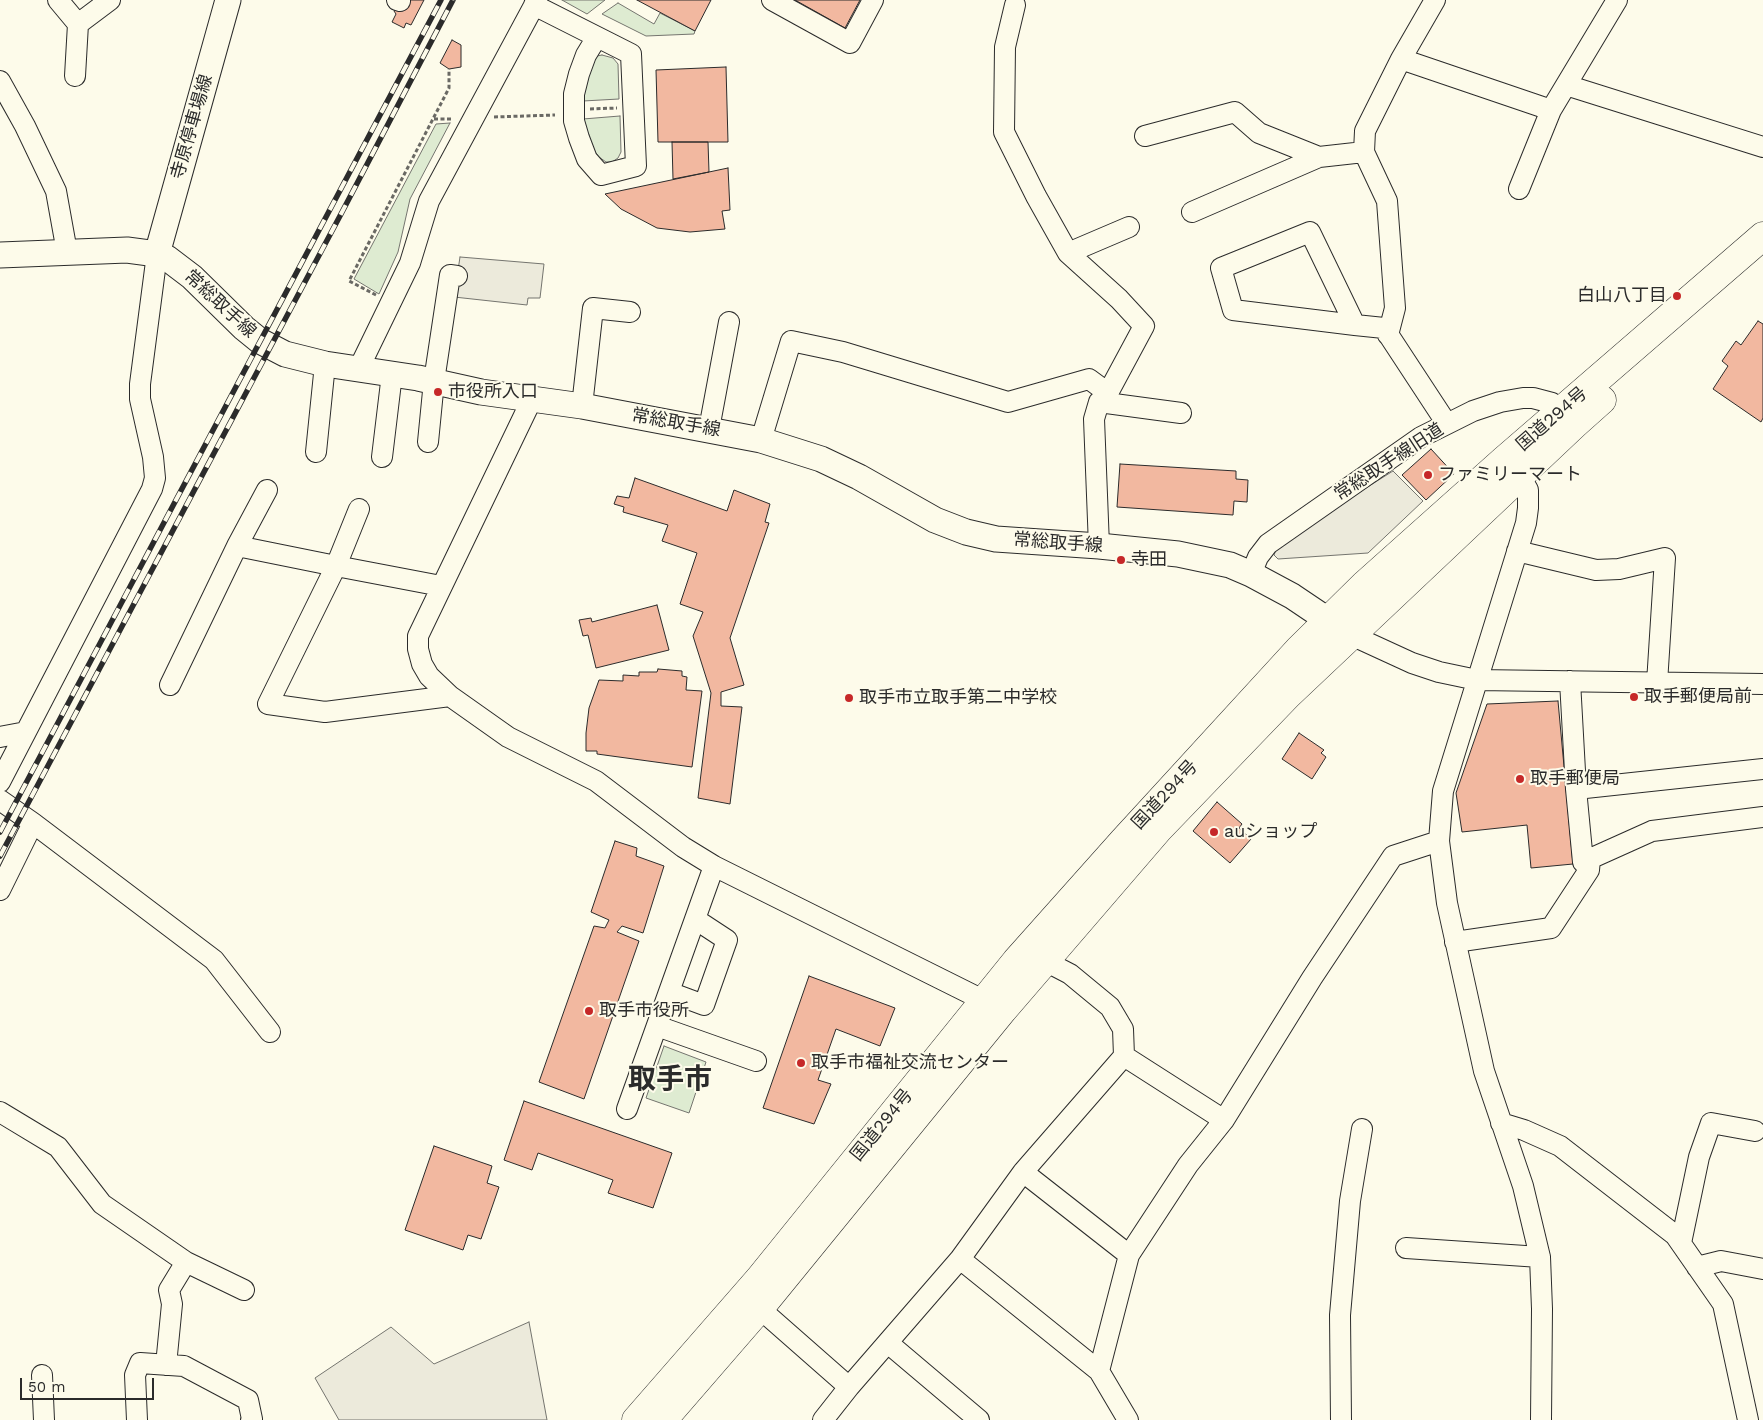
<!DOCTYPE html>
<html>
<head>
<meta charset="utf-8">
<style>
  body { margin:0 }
  #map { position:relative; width:1763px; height:1420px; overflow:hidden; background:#fdfbea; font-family:"Work Sans",sans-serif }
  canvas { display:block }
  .scale { position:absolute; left:20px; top:1378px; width:134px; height:22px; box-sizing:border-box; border:2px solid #2b2b2b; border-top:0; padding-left:6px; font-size:15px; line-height:18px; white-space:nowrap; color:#2b2b2b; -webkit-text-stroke:4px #fdfbea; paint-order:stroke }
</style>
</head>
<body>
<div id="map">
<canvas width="1763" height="1420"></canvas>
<div class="scale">50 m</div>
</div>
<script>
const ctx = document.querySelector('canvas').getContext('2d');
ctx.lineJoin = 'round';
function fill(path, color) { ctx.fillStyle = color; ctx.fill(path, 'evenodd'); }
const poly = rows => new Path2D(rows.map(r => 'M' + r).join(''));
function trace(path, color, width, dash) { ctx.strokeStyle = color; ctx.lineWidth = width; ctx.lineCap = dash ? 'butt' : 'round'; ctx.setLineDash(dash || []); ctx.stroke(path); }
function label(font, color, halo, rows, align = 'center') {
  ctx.font = font + ' "Work Sans","Noto Sans JP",sans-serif'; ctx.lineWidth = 4; ctx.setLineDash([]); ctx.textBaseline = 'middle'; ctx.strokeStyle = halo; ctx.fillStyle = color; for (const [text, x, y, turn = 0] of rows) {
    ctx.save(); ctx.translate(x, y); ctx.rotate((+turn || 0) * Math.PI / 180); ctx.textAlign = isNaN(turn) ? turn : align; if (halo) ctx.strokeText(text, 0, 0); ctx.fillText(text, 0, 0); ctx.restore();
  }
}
const green = poly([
  [562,0,605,0,587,14,562,0],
  [618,3,654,24,660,13,695,31,694,34,646,36,602,14,618,3],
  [602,55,613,58,618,64,619,99,583,101,585,82,590,65,597,56,602,55],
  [620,116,621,152,618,158,612,162,606,162,599,157,592,148,583,119,620,116],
  [450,123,410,199,398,252,379,294,354,279,436,124,450,123],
  [664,1046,706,1062,689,1113,646,1098,664,1046]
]);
const parking = poly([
  [460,257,544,264,540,298,528,298,527,305,454,297,460,257],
  [1393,471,1423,501,1368,553,1278,559,1274,555,1277,547,1307,525,1393,471],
  [529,1322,547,1420,339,1420,315,1378,391,1327,434,1364,529,1322]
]);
const building = poly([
  [400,0,424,0,411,25,406,23,404,28,392,22,396,14,394,11,400,0],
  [637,0,711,0,695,31,637,0],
  [795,0,860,0,845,28,795,0],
  [452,40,461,45,461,67,449,69,440,63,452,40],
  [726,67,728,142,658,142,656,70,726,67],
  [672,142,708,142,709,172,673,179,672,142],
  [728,168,730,210,722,211,725,229,690,232,657,228,621,209,605,194,728,168],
  [1758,321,1763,324,1763,418,1761,422,1713,389,1728,366,1722,361,1736,341,1741,345,1758,321],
  [1431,449,1454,474,1426,500,1402,475,1431,449],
  [1120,464,1236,471,1236,479,1248,480,1247,502,1234,501,1233,515,1117,507,1120,464],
  [635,478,727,511,734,490,770,504,765,522,769,523,730,638,744,685,721,692,721,706,742,707,730,804,698,798,711,693,693,636,703,612,680,604,697,553,662,541,668,525,623,512,624,507,614,504,617,496,629,498,635,478],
  [657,605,669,650,596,668,588,635,583,636,579,620,591,618,592,622,657,605],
  [658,669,682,671,682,676,687,677,686,690,702,691,692,767,597,754,597,751,586,751,586,733,589,708,599,680,623,681,623,675,639,676,639,672,657,672,658,669],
  [1558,701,1573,864,1531,868,1527,825,1462,832,1456,793,1487,704,1558,701],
  [1299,733,1324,750,1321,753,1326,757,1312,779,1282,759,1299,733],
  [1217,802,1242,824,1239,828,1251,839,1230,863,1193,831,1217,802],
  [615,841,637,848,636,856,664,866,643,933,622,926,617,932,639,941,584,1099,539,1082,594,926,605,928,609,920,591,912,615,841],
  [809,976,895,1008,880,1046,836,1029,818,1080,831,1084,814,1124,763,1108,809,976],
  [524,1101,672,1153,653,1208,608,1193,613,1180,538,1153,532,1170,504,1160,524,1101],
  [434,1146,492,1166,487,1183,499,1187,481,1239,468,1235,463,1250,405,1230,434,1146]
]);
const path = poly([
  [590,109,617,108],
  [494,117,555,115],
  [434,119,453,119],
  [376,295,349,281,449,88,449,69]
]);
const minor = poly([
  [58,0,78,24,75,76],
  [397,0,400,1],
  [772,0,850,43,873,0],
  [534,5,631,54,636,166,601,175,587,159,579,138,574,121,574,94,579,74,586,55,597,37],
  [78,24,110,0],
  [1401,59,1435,0],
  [0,81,25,126,56,191,67,252],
  [1566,85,1763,147],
  [1145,136,1235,112,1259,133,1319,157],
  [1364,152,1365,131,1401,59,1551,110],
  [1519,189,1551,110,1617,0],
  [1192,212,1319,157,1364,152,1387,201,1395,308,1388,335],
  [1068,253,1129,227],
  [1355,325,1310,232,1221,268,1233,310,1355,325,1384,328,1447,424],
  [359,368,410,263,429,201,537,0],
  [1106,395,1099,402,1181,413],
  [532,399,418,636,418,649,422,664,429,676,450,696,508,737,596,781,683,847,714,866,995,1006],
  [582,406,593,308,630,312],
  [709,429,729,322],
  [761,440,791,341,843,352,1008,402,1089,379,1108,393,1144,326,1119,299,1068,253,1036,196,1004,132,1005,47,1015,5],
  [428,442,434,381,450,275,457,276],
  [316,452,325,364],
  [382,457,392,374],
  [1520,476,1528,490,1528,508,1526,523,1443,791,1439,841,1447,903,1484,1071,1523,1186,1540,1257,1542,1309,1541,1420],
  [267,490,237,546,336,566,359,509],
  [1099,546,1094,419,1099,402],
  [1517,551,1596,570,1619,569,1665,558,1657,683],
  [1251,574,1258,557,1268,544,1278,537,1421,437,1473,411,1500,402,1523,398,1533,398,1552,403,1572,418],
  [441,586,336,566,268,704,325,712,450,696],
  [1351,635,1412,663,1439,672,1477,680,1763,684],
  [1570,681,1576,789,1583,862,1652,831,1763,817],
  [170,685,237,546],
  [0,737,26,732],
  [0,782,152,489,155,478,153,457,140,399,140,384,157,254],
  [1576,789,1763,769],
  [0,800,33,823,0,890],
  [33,823,214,960,270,1032],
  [1455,942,1551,928,1589,870,1590,859],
  [1045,961,1070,974,1110,1007,1123,1029,1124,1056],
  [669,992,704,1005,727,940,695,919],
  [657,1026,756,1061],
  [627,1109,714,866],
  [0,1112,58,1147,102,1204,186,1262],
  [1501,1123,1524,1130,1560,1146,1675,1235,1723,1304,1748,1420],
  [1023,1172,1129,1255],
  [1681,1243,1699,1157,1711,1123,1755,1131],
  [1406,1248,1540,1257],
  [960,1259,1099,1371],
  [1697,1267,1721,1261,1763,1269],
  [750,1300,849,1387],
  [888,1343,979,1420],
  [166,1365,172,1304,169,1290,186,1262,244,1290],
  [42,1375,44,1420],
  [137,1420,135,1375,140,1363,184,1366,248,1400,252,1419,251,1420],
  [823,1420,849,1387,960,1259,1023,1172,1124,1056,1224,1120],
  [1128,1420,1099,1371,1129,1255,1188,1165,1224,1120,1312,978,1393,856,1439,841],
  [1341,1420,1340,1315,1350,1201,1362,1129]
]);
const major = poly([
  [157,254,228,0],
  [0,255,127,250,157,254,167,258,192,277,244,328,260,341,285,354,325,364,418,378,481,392,582,406,761,440,821,459,859,477,935,520,966,532,996,539,1099,546,1178,554,1230,565,1251,574,1292,596,1344,631]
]);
const highway = poly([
  [636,1420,759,1279,1016,961,1123,841,1299,649,1364,585,1504,460,1763,236],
  [663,1420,760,1308,1003,1010,1158,830,1288,695,1574,425,1602,400]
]);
const rail = poly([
  [0,832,441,0],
  [0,856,341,214,453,0]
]);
const markers = [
  [1677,296,5,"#c62828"],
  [438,392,5,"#c62828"],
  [1428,475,5,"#c62828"],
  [1121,560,5,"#c62828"],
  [1634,697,5,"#c62828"],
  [849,698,5,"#c62828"],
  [1520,779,5,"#c62828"],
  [1214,832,5,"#c62828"],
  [589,1011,5,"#c62828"],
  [801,1063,5,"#c62828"]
];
const streetNames = [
  ["寺原停車場線",192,127,-74],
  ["常総取手線",220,304,43],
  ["国道294号",1552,419,-41],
  ["常総取手線",676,423,10],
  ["常総取手線旧道",1389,462,-33],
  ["常総取手線",1058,543,4],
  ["国道294号",1165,795,-47],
  ["国道294号",882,1125,-51]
];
const poiNames = [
  ["白山八丁目",1667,296,"right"],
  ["市役所入口",448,392],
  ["ファミリーマート",1438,475],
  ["寺田",1131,560],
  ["取手郵便局前",1644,697],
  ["取手市立取手第二中学校",859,698],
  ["取手郵便局",1530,779],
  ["auショップ",1224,832],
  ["取手市役所",599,1011],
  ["取手市福祉交流センター",811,1063]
];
const townNames = [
  ["取手市",670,1080]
];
fill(green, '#deebd1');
trace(green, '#74746e', 1);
fill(parking, '#eceadb');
trace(parking, '#74746e', 1);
fill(building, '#f2b8a0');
trace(building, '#2b2b2b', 1);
trace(minor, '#2b2b2b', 22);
trace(major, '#2b2b2b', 27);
trace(highway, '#2b2b2b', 29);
trace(path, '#6a6964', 3, [4, 2.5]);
trace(minor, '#fdfbea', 20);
trace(major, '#fdfbea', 25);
trace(highway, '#fdfbea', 28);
trace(rail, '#2b2b2b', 5.5);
trace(rail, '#fdfbea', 4, [11]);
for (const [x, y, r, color] of markers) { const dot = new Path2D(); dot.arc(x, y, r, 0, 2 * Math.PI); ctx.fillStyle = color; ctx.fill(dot); trace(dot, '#fdfbea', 2); }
label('18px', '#2b2b2b', '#fdfbea', streetNames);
label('18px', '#2b2b2b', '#fdfbea', poiNames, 'left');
label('bold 28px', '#2b2b2b', '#fdfbea', townNames);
</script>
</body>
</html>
